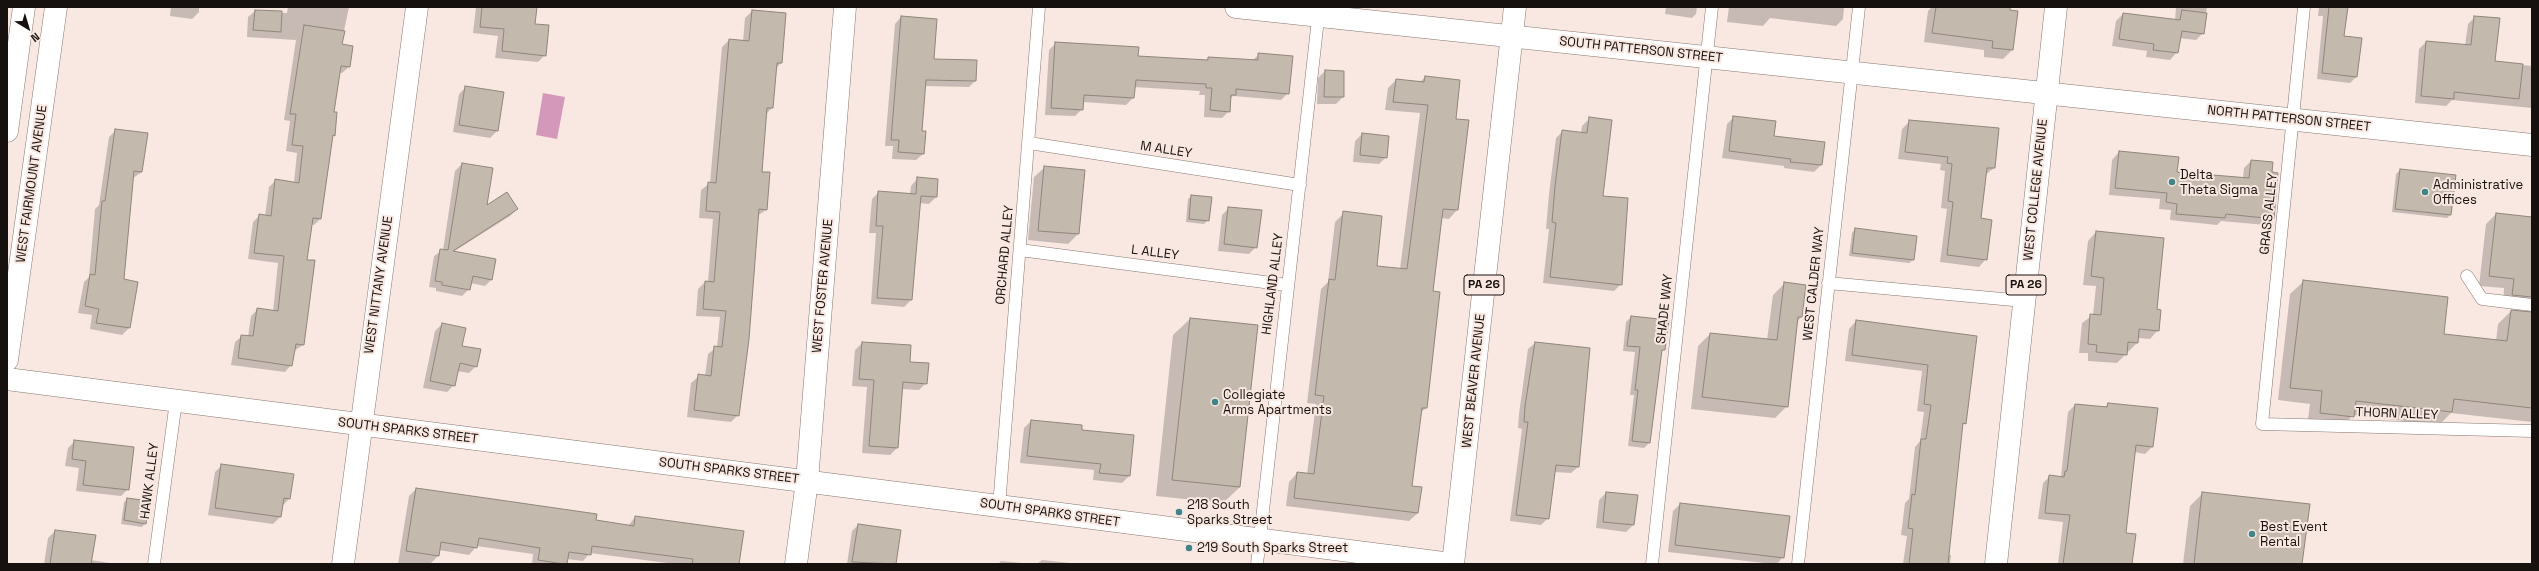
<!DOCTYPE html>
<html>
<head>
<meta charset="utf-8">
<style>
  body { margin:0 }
  #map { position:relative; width:2539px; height:571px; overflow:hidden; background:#f9e8e1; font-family:"Space Grotesk",sans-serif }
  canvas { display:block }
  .frame { position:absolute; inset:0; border:8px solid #16110e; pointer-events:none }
  .north { position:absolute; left:8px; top:8px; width:40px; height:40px; -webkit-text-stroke:3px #f9e8e1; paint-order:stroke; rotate:142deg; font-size:11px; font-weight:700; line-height:16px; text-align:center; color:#16110e }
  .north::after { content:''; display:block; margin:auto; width:14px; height:18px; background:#16110e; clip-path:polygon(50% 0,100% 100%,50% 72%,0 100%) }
</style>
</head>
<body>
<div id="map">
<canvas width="2539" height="571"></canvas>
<div class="frame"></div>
<div class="north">N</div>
</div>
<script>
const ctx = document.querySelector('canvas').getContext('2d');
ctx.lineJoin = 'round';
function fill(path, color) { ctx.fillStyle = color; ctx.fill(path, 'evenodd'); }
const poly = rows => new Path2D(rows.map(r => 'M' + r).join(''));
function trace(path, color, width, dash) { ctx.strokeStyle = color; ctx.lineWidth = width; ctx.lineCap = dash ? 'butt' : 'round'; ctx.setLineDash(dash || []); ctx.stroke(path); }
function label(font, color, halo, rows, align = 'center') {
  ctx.font = font + ' "Space Grotesk",sans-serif'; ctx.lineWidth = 4; ctx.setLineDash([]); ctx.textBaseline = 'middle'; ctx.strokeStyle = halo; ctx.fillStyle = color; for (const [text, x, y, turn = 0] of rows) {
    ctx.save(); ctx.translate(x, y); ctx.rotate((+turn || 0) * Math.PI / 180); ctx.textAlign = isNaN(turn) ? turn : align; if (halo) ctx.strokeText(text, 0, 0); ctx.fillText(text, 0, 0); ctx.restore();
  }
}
const water = poly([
  [543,93,565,97,557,139,536,135]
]);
const shadow = poly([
  [171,7,199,7,199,12,192,19,170,16],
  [288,7,349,7,341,45,349,67,342,73,339,73,332,113,334,135,331,137,321,218,314,225,311,224,306,260,303,345,294,351,291,365,285,372,231,365,235,342,242,336,248,337,251,316,258,309,273,312,278,263,248,259,253,222,260,215,265,216,269,187,276,180,294,183,297,153,286,151,290,121,284,120,296,40,247,37,248,17,255,11,287,13],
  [476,7,536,7,534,25,545,55,538,62,495,58,498,36,473,33],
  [1666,7,1697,7,1696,14,1692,18,1665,14],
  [1729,7,1844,7,1843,19,1836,26,1770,18,1763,26,1727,22],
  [1932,7,2009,7,2009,11,2017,12,2012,50,2003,59,1984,57,1984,50,1924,42,1928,11],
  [2176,7,2207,7,2203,33,2196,40,2179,38,2177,52,2170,60,2146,57,2147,51,2112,46,2116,21,2123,14,2175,21],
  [2319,7,2347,7,2343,37,2357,76,2350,83,2317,79,2323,16,2318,16],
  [752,11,781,63,776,68,772,108,765,115,761,173,766,210,757,216,738,415,731,422,687,417,691,383,699,376,705,376,708,354,717,347,720,317,696,316,698,289,705,282,708,282,713,219,699,218,701,190,710,183,722,47,729,40,743,41,745,18],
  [901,17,933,60,975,81,969,87,924,86,921,132,923,154,916,160,892,159,893,146,885,146,895,24],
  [2475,17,2494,62,2532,66,2532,108,2452,100,2446,106,2415,103,2419,49,2426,42,2465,46,2468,24],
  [1056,43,1137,57,1206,61,1208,58,1252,61,1259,54,1288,93,1281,100,1233,96,1230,99,1229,111,1222,118,1204,117,1205,95,1199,95,1200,91,1134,87,1133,98,1126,105,1083,102,1082,109,1075,116,1045,115,1049,50],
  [1325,71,1343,72,1343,97,1336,104,1317,104,1318,78],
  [1425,77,1455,119,1468,121,1457,210,1449,219,1441,218,1432,292,1426,408,1420,413,1411,487,1418,513,1409,521,1286,506,1289,482,1297,473,1307,474,1316,404,1307,403,1321,289,1328,282,1335,222,1344,213,1376,267,1400,269,1420,113,1385,110,1388,88,1396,80,1420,82],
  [466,87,497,131,490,138,453,132,459,94],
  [1734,117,1772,137,1824,143,1821,165,1814,172,1784,168,1784,166,1722,158,1727,124],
  [1589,119,1602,197,1621,284,1614,291,1543,283,1549,229,1546,229,1549,194,1556,138,1563,131,1581,133,1582,126],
  [1909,122,1998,129,1994,168,1985,175,1980,219,1986,259,1979,267,1940,262,1947,209,1941,208,1945,171,1940,170,1941,164,1898,159,1902,129],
  [116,130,142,172,133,178,123,280,129,328,122,335,90,329,92,315,78,313,84,282,89,277,95,209,99,205,109,137],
  [1362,134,1386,157,1379,164,1353,162,1355,141],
  [2119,152,2176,172,2243,178,2244,168,2251,161,2271,173,2273,218,2266,225,2221,221,2217,225,2170,220,2171,210,2159,209,2160,199,2109,195,2112,160],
  [462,164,486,207,517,209,510,216,453,252,492,279,485,286,470,283,469,289,462,296,436,291,436,288,429,287,434,256,443,250,455,171],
  [1045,167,1084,171,1078,234,1068,244,1028,240,1034,177],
  [2400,170,2454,176,2450,215,2447,218,2392,212,2396,174],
  [918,178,936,197,929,204,920,203,911,300,904,307,871,304,876,233,869,233,872,199,879,192,910,194,911,186],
  [1192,196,1208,220,1204,224,1186,222,1188,199],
  [1229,208,1256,247,1249,254,1218,251,1222,215],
  [2496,214,2532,218,2532,287,2531,297,2520,307,2503,305,2504,288,2479,286,2486,224],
  [1855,229,1913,260,1909,263,1849,256,1852,233],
  [2096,232,2156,310,2158,330,2150,339,2137,338,2137,343,2117,363,2088,361,2088,353,2079,353,2082,323,2093,315,2096,286,2083,285,2088,241],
  [2303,282,2443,335,2496,341,2498,324,2511,311,2532,312,2532,422,2451,413,2439,425,2353,415,2340,429,2307,426,2310,404,2278,400,2290,294],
  [1785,283,1801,317,1797,322,1787,406,1775,418,1691,409,1698,346,1710,334,1767,340,1773,295],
  [1631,317,1664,349,1660,353,1649,443,1644,448,1628,446,1634,395,1630,395,1635,352,1623,351,1626,322],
  [1190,319,1257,326,1240,487,1223,503,1156,496,1173,335],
  [1856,321,1976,336,1965,423,1961,426,1948,555,1951,555,1950,564,1903,564,1907,536,1901,535,1905,503,1909,499,1915,447,1920,441,1924,412,1917,411,1922,371,1845,361,1849,329],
  [442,324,476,366,469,373,457,371,454,385,447,392,423,388,435,331],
  [862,343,909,362,926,383,919,390,902,389,897,448,890,455,862,453,867,387,852,386,855,350],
  [1535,343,1578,467,1571,473,1554,472,1548,518,1541,525,1510,521,1522,429,1518,428,1519,414,1528,349],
  [2108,404,2152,447,2145,454,2134,452,2124,534,2131,564,2058,564,2063,522,2038,519,2043,483,2050,476,2061,476,2068,412,2075,405,2104,408],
  [1031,421,1080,431,1133,436,1129,476,1122,483,1093,480,1094,470,1020,463,1024,428],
  [75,441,128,489,121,496,76,491,79,468,65,466,68,448],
  [222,465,289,499,282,506,280,517,273,524,208,515,215,472],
  [416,489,628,526,635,517,738,564,675,564,590,553,583,561,567,559,566,564,532,564,533,554,477,546,469,555,439,550,438,556,431,563,398,564,409,496],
  [1606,493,1633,525,1626,532,1596,528,1599,500],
  [2203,493,2301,564,2183,564,2190,506],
  [127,499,145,523,142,527,121,524,124,502],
  [1680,504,1783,557,1777,564,1773,564,1668,552,1673,511],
  [858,525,900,531,895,564,847,564,852,531],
  [55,531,91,560,116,564,44,564,48,538],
  [1042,560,1079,564,1037,564],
  [1001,561,1032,564,988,564,998,564]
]);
const building = poly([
  [482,7,537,7,535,24,549,25,546,56,502,51,504,29,480,27,482,7],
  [1936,7,2010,7,2010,10,2018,11,2013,50,1992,48,1993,41,1932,33,1936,7],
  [2329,7,2348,7,2344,36,2362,38,2357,77,2322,73,2329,7],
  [255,10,282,11,281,32,253,30,255,10],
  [752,10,786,13,782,63,777,63,773,108,767,108,762,172,770,172,767,210,759,209,749,339,739,416,694,410,698,374,711,376,714,346,722,347,726,311,703,309,705,281,714,282,720,212,706,211,708,182,716,183,729,39,749,41,752,10],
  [2182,10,2207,13,2204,34,2182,31,2178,53,2153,50,2154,44,2119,39,2123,13,2180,20,2182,10],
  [901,16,937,19,934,59,977,60,976,81,926,80,922,131,926,131,924,154,898,152,899,140,891,140,901,16],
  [2474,16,2500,18,2495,61,2523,64,2519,99,2454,92,2454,99,2421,96,2426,41,2471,45,2474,16],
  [304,25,345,31,342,44,353,46,350,67,341,66,334,112,337,112,335,136,333,135,321,219,313,218,307,260,315,260,304,345,296,344,292,366,238,358,241,335,253,336,257,308,278,311,284,256,254,253,259,214,271,216,275,179,299,183,303,146,292,145,296,114,290,114,304,25],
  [1055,42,1139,47,1138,56,1208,60,1208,57,1258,60,1258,53,1293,56,1289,94,1236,89,1236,95,1231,95,1230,112,1210,110,1212,88,1206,88,1206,84,1136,80,1134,98,1084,95,1083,110,1051,108,1055,42],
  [1325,70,1344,71,1344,97,1324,97,1325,70],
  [1425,76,1460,80,1456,119,1469,120,1458,210,1443,209,1433,291,1440,292,1427,408,1422,408,1412,486,1422,487,1418,513,1294,498,1297,472,1314,474,1324,396,1315,395,1329,279,1335,280,1343,211,1382,216,1377,266,1407,269,1428,105,1393,102,1396,79,1424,82,1425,76],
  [465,86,504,92,498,131,459,125,465,86],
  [1733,116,1776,121,1774,136,1825,142,1822,165,1790,162,1791,159,1729,151,1733,116],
  [1589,117,1612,120,1603,196,1628,198,1622,285,1550,277,1556,223,1552,222,1555,186,1562,130,1587,133,1589,117],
  [1909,120,1999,128,1995,168,1987,168,1981,218,1992,220,1987,260,1947,255,1953,202,1948,201,1952,164,1947,163,1948,157,1905,152,1909,120],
  [115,129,148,133,142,172,134,171,124,279,138,282,130,328,96,323,99,309,85,306,90,274,95,275,102,201,105,201,115,129],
  [1362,133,1389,136,1387,158,1360,155,1362,133],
  [2119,151,2179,157,2177,172,2249,178,2251,160,2273,162,2272,172,2278,173,2274,219,2226,214,2225,218,2176,214,2177,204,2166,202,2167,193,2115,188,2119,151],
  [462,163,493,168,487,205,507,192,518,209,453,251,496,259,492,280,473,276,470,290,442,285,442,282,435,281,440,249,448,250,462,163],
  [1044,166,1085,170,1079,234,1038,231,1044,166],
  [2400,169,2456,175,2451,215,2395,209,2400,169],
  [917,177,938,179,937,197,921,196,912,300,877,298,883,226,876,226,878,191,916,194,917,177],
  [1191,195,1212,197,1209,221,1189,219,1191,195],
  [1228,207,1262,210,1257,248,1224,244,1228,207],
  [2496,213,2532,217,2532,297,2512,295,2514,279,2489,276,2496,213],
  [1855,228,1917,236,1914,260,1852,253,1855,228],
  [2096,231,2164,238,2157,309,2161,310,2159,331,2139,329,2138,343,2128,342,2127,355,2096,352,2097,345,2088,344,2090,314,2101,315,2104,278,2091,276,2096,231],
  [2303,280,2448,297,2444,334,2507,341,2511,310,2532,312,2532,408,2454,399,2452,412,2356,401,2354,417,2320,413,2322,391,2290,388,2303,280],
  [1784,282,1806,285,1802,317,1798,317,1788,407,1702,397,1710,333,1777,340,1784,282],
  [1631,316,1669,320,1665,350,1662,350,1650,443,1632,441,1638,390,1635,390,1640,347,1627,346,1631,316],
  [1190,318,1258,325,1240,487,1172,480,1190,318],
  [1856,320,1977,336,1966,424,1963,423,1948,564,1909,564,1913,529,1908,528,1912,494,1915,495,1921,439,1926,439,1931,405,1924,404,1928,365,1852,355,1856,320],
  [442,323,466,328,462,346,481,349,477,367,460,363,455,386,430,381,442,323],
  [862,342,911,345,910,362,929,363,927,384,903,382,898,448,869,446,874,380,859,379,862,342],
  [1535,342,1590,348,1579,467,1556,465,1549,519,1516,515,1528,422,1524,422,1525,406,1535,342],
  [2108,403,2158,408,2153,447,2136,445,2126,533,2136,534,2132,564,2063,564,2070,515,2045,513,2049,475,2064,477,2065,471,2067,471,2075,404,2107,407,2108,403],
  [1031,420,1082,425,1082,430,1134,435,1130,476,1099,473,1101,464,1027,456,1031,420],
  [74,440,134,447,129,490,83,485,86,461,72,459,74,440],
  [221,464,294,474,290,499,284,498,281,517,215,508,221,464],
  [416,488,597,514,596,520,634,526,635,516,744,531,739,564,692,564,693,559,592,546,591,555,569,552,567,564,563,564,538,560,540,548,479,538,477,548,441,542,439,556,406,551,416,488],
  [1606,492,1638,495,1634,525,1603,522,1606,492],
  [2202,492,2310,504,2302,564,2194,564,2202,492],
  [127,498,149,501,146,524,124,520,127,498],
  [1680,503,1790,516,1784,558,1675,545,1680,503],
  [858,524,901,530,896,564,852,562,858,524],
  [55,530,96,535,91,564,50,564,55,530]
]);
const service = poly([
  [2304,7,2262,424,2532,431],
  [1029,143,1300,185],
  [1020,250,1287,285],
  [2467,276,2482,299,2532,305],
  [1828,283,2024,301],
  [999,506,1039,7],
  [154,564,176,401],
  [1257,564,1319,10],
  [1652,564,1712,7],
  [1798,564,1859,7]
]);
const minor = poly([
  [1236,7,2532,145],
  [7,131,24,7],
  [7,360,56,7],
  [343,564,417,7],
  [796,564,807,481,845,7]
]);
const tertiary = poly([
  [7,379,1451,564]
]);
const primary = poly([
  [1453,564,1515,7],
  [1996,564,2056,7]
]);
const markers = [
  [2172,182,4,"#3d8588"],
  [2425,192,4,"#3d8588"],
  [1215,402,4,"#3d8588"],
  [1179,512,4,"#3d8588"],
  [2252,534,4,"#3d8588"],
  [1189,548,4,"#3d8588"]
];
const shields = [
  [1484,285,40],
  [2026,285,40]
];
const shieldNames = [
  ["PA 26",1484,285],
  ["PA 26",2026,285]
];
const streetNames = [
  ["SOUTH PATTERSON STREET",1641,50,6],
  ["NORTH PATTERSON STREET",2289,119,6],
  ["M ALLEY",1166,150,9],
  ["WEST FAIRMOUNT AVENUE",32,184,-82],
  ["WEST COLLEGE AVENUE",2036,190,-84],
  ["GRASS ALLEY",2269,214,-84],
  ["L ALLEY",1155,253,7],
  ["ORCHARD ALLEY",1005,255,-85],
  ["HIGHLAND ALLEY",1273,284,-83],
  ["WEST CALDER WAY",1814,284,-84],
  ["WEST NITTANY AVENUE",379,285,-82],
  ["WEST FOSTER AVENUE",823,286,-85],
  ["SHADE WAY",1665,309,-84],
  ["WEST BEAVER AVENUE",1474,381,-84],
  ["THORN ALLEY",2397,414,2],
  ["SOUTH SPARKS STREET",408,431,7],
  ["SOUTH SPARKS STREET",729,471,7],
  ["HAWK ALLEY",150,481,-83],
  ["SOUTH SPARKS STREET",1050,513,8]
];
const poiNames = [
  ["Delta",2180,175],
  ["Theta Sigma",2180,190],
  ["Administrative",2433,185],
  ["Offices",2433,200],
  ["Collegiate",1223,395],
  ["Arms Apartments",1223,410],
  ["218 South",1187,505],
  ["Sparks Street",1187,520],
  ["Best Event",2260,527],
  ["Rental",2260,542],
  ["219 South Sparks Street",1197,548]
];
fill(water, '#d499ba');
fill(shadow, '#0003');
fill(building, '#c3baad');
trace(building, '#8f867a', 1);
trace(service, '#857770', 13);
trace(minor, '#857770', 23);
trace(tertiary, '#857770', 23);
trace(primary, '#857770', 23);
trace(service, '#fff', 12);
trace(minor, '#fff', 22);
trace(tertiary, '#fff', 22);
trace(primary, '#fff', 22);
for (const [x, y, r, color] of markers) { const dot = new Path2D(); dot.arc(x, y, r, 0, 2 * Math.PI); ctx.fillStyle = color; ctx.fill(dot); trace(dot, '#f9e8e1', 1.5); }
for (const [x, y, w] of shields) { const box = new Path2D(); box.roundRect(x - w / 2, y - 10, w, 20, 3); ctx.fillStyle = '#f9e8e1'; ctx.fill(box); trace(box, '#16110e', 1); }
label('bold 12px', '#16110e', null, shieldNames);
label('13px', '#16110e', '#f9e8e1', streetNames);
label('13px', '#16110e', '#f9e8e1', poiNames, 'left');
</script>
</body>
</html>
